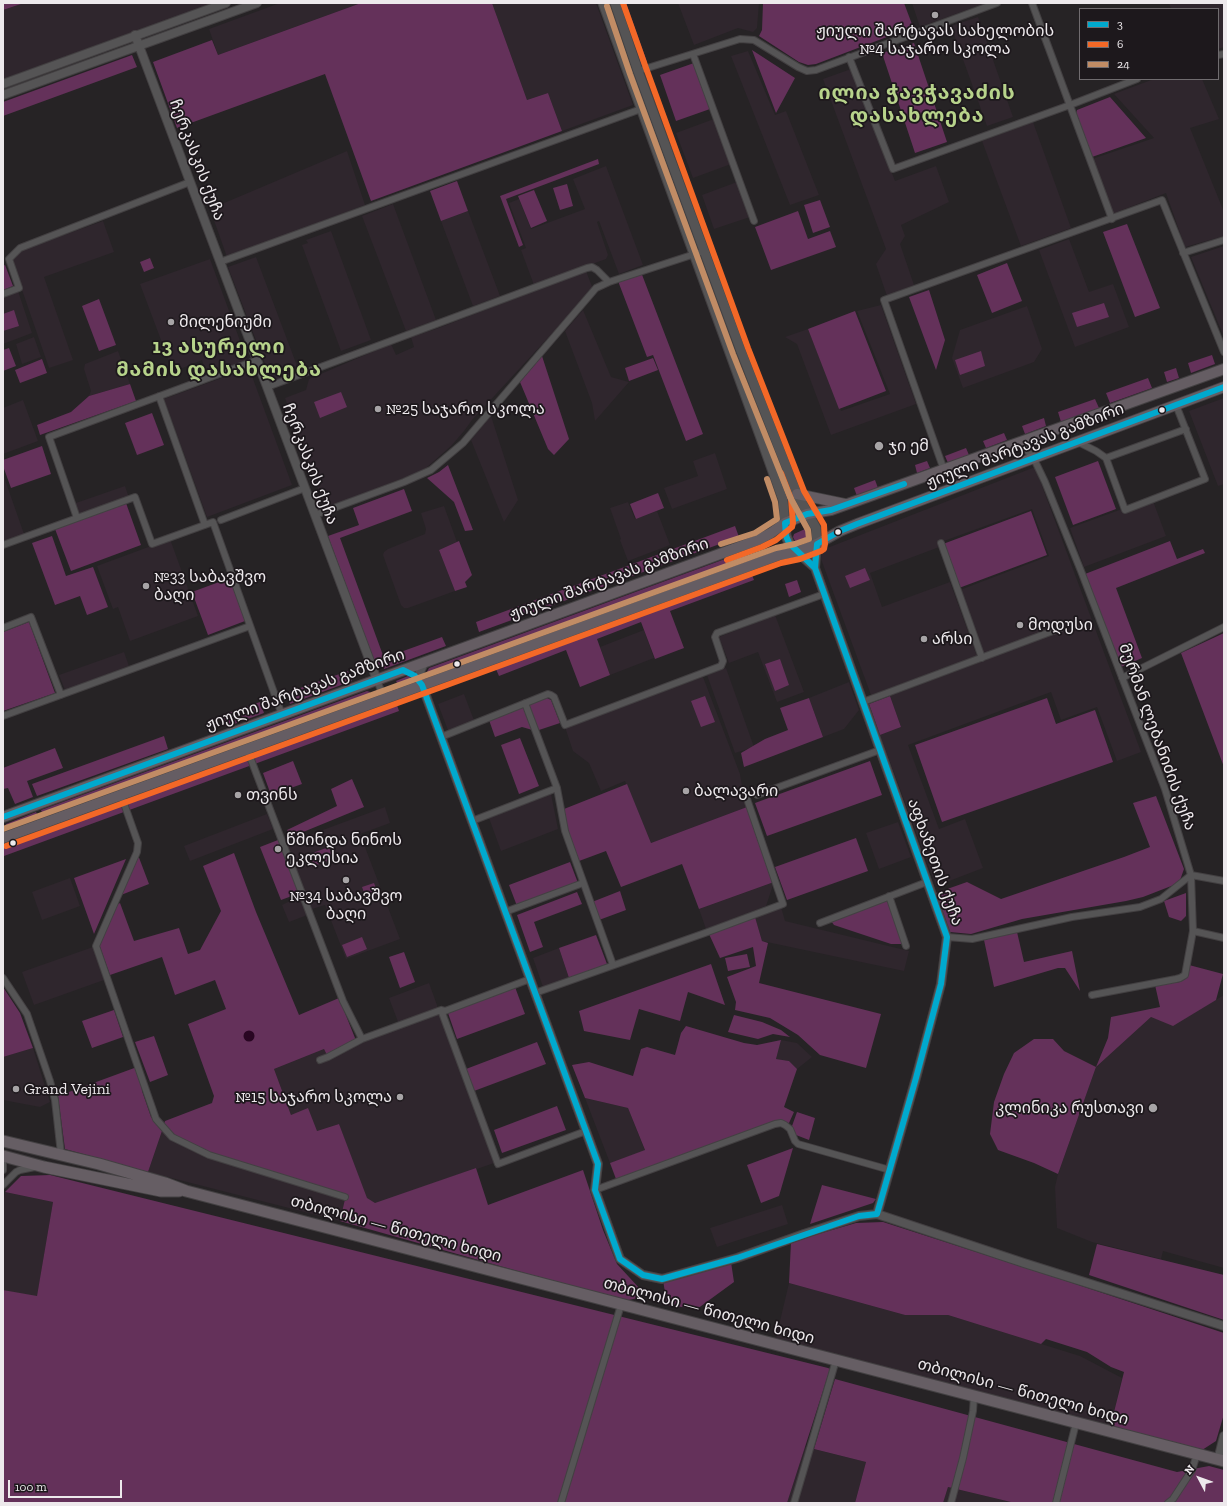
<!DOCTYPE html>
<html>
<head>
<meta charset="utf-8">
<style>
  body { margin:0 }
  #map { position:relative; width:1227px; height:1506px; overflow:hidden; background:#262325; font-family:"Zilla Slab",serif }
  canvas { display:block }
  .frame { position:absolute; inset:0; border:4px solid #ede9ec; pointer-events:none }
  .legend { position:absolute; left:1079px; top:8px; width:140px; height:72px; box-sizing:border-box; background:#1d181c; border:1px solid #706c6f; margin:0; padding:5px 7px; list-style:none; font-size:12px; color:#ede9ec }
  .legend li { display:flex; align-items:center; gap:8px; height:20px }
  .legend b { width:20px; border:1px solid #706c6f }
  .north { position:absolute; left:1179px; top:1458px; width:40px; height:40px; -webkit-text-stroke:3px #1d181c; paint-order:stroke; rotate:311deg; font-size:11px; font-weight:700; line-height:16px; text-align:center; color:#ede9ec }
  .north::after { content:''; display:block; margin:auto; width:14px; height:18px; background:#ede9ec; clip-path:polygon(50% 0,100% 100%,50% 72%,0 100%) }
  .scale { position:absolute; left:8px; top:1480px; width:114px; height:18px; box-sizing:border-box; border:2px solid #ede9ec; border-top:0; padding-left:5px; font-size:12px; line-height:14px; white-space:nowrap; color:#ede9ec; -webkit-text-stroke:3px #1d181c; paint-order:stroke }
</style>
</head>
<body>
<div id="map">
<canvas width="1227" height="1506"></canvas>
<div class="frame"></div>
<ul class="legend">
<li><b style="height:5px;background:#00a9ce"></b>3</li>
<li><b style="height:5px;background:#f36827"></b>6</li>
<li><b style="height:5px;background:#c18c65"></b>24</li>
</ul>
<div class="north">N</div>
<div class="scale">100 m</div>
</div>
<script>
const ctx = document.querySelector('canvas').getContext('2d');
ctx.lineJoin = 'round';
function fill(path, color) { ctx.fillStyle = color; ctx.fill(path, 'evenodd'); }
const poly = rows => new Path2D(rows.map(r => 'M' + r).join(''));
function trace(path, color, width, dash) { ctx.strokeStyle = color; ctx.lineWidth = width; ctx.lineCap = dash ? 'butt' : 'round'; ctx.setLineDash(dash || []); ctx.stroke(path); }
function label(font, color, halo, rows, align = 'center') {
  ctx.font = font + ' "Zilla Slab","Noto Sans Georgian",serif'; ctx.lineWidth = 3.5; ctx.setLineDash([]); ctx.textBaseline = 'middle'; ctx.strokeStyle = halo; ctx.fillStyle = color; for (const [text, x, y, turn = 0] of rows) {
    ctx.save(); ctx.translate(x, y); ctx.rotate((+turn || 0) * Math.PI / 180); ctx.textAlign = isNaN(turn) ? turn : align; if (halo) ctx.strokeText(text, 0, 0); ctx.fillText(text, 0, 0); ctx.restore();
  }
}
const built = poly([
  [24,3,214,3,3,79,3,10],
  [280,3,361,3,218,55,209,29],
  [492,3,596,3,633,105,562,131,548,93,527,100],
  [678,3,759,3,757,28,753,32,738,28,694,45],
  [912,3,986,3,920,27],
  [1169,3,1224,3,1224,47,1218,49,1218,9,1171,9],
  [978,17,1013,117,987,126,951,26],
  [748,51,775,115,786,111,819,195,790,205,731,56],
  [851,69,895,181,936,166,949,202,901,225,905,236,900,244,914,285,887,296,876,264,886,249,823,79],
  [1154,79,1202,79,1219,119,1190,128,1224,212,1224,236,1185,247,1166,193,1112,214,1092,159,1154,138,1114,94],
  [714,119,731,164,693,178,676,133],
  [1033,122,1071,228,1021,246,982,141],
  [347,151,365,205,227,257,210,209],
  [606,166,643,265,619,274,599,221,597,222,608,255,606,259,534,285,521,250,526,248,509,203,519,199,531,229,585,209,573,179],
  [737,182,750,217,714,229,702,195],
  [393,204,436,320,406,331,362,216],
  [468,211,500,296,473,306,441,221],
  [103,221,114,252,44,277,73,360,49,368,11,258,22,250],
  [331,231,371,340,341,351,302,245,308,243,306,240],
  [1069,239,1089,292,1113,284,1129,327,1075,347,1039,250],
  [1224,246,1224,337,1191,257],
  [256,257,299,371,272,382,228,267],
  [210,259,247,360,207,375,202,360,173,372,140,284],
  [586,271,593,289,472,420,464,431,451,446,426,468,409,476,325,508,285,398,306,390,309,379,391,344,396,355,414,347,411,337,436,329],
  [18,291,32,333,3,344,3,296],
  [881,305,916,404,831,435,797,344,785,337,808,329,841,411,890,394,857,311],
  [1027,306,1042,349,1034,362,963,388,952,358,960,330],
  [583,310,611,377,629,382,595,421,592,403,565,331],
  [34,337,41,357,22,364,16,344],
  [118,351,130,384,89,396,91,391,84,369,85,364],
  [249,368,292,485,207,517,164,399],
  [1224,398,1224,484,1218,486,1189,411],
  [23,400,38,441,3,454,3,408],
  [491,416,518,500,504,522,471,440],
  [715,453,727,489,672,509,664,488,698,476,693,461],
  [1035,467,1141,752,1117,761,1097,707,1061,720,1051,692,908,745,939,829,965,819,983,868,936,886,880,735,901,727,890,696,986,660,960,590,1049,556,1032,509,941,542,942,546,870,573,882,607,950,582,977,656,871,695,821,559,822,550],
  [3,474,24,534,3,541],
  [125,486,129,498,77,516,73,504],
  [1153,501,1166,536,1084,567,1070,528,1122,509],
  [628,502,635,519,657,511,670,545,628,561,620,540,621,539,610,508],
  [444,506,457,542,439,550,455,591,408,608,404,608,401,605,383,555,384,552,388,549,425,534,426,529,421,513],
  [170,539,198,616,130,641,118,607,113,609,97,566],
  [775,615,804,692,777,702,758,652,729,663,719,637],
  [644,630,654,658,610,675,600,647],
  [124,652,129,666,65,690,59,675],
  [726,668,754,747,735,753,707,675],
  [703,677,740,774,744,798,747,807,651,843,625,781,601,791,589,763,573,751,565,727],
  [849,682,859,710,844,729,823,737,809,698],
  [464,694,475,723,449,733,438,704],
  [551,794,558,829,501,851,489,818],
  [385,807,390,823,360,834,400,939,346,959,325,905,312,909,285,844],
  [267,814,273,829,190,861,184,846],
  [898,822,911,857,879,869,866,833],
  [70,878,80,906,42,920,32,892],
  [774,882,766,906,706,929,699,909],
  [302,895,310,914,289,922,282,905],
  [781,907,785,921,909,951,904,971,762,941,755,917],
  [93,947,104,980,34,1005,22,972],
  [559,948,569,978,543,987,533,958],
  [429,983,494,1163,477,1169,476,1168,373,1205,365,1200,339,1124,317,1131,291,1115,274,1069,324,1049,327,1055,400,1027,389,998],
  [1224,995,1224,1268,1163,1251,1161,1259,1092,1242,1057,1228,1055,1187,1058,1174,1096,1067,1151,1017,1173,1025],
  [781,1040,797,1043,812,1057,797,1069,789,1061,776,1059],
  [33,1048,50,1102,40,1107,3,1100,3,1057],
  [585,1098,628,1108,645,1151,610,1163],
  [162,1131,209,1157,345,1199,340,1221,148,1172],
  [5,1192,53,1202,37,1297,3,1290,3,1204],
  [782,1205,788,1224,717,1247,710,1228],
  [789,1283,905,1315,948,1315,1080,1356,1122,1378,1110,1428,776,1338],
  [805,1447,866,1462,855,1503,787,1503],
  [948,1487,1015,1503,943,1503]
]);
const green = poly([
  [3,3,24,3,3,10],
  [361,3,492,3,527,100,548,93,562,131,371,201,325,74,177,128,153,62,212,40,218,55],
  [621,3,626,3,647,62,641,65],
  [763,3,904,3,913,27,816,64,808,65,799,62,759,36,762,30],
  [914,43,947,142,915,153,882,53],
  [752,50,795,78,776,113],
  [132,55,137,67,3,116,3,102],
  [694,63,710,109,676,121,660,75],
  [1110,97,1146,138,1092,157,1076,114,1077,110],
  [598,159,599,164,506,199,523,245,519,247,500,196],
  [457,181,468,211,441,221,430,191],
  [567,184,573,206,560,210,553,188],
  [534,190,547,221,531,228,518,196],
  [820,200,830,227,813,233,804,205],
  [798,211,808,239,830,231,836,247,771,270,755,227],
  [1127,224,1160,308,1135,317,1103,232],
  [150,258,154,268,144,272,140,262],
  [1007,263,1022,301,992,313,977,275],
  [5,265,13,286,3,290,3,266],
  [641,272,703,434,686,441,653,355,647,357,618,281],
  [929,290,945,340,936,370,909,297],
  [99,299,116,345,99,351,82,306],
  [1104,303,1109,317,1077,327,1072,313],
  [14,310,19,326,3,331,3,314],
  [855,311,886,391,839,409,808,329],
  [9,348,16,366,3,371,3,350],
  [981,351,985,366,960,375,955,360],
  [1212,355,1215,364,1191,373,1188,363],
  [542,356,569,439,554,455,548,449,520,382],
  [653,358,658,370,629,381,625,368],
  [42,359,47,373,20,383,15,370],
  [1176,368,1179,378,1167,382,1164,372],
  [1148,378,1152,388,1110,403,1106,393],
  [130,384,136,401,40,435,37,425,71,412,89,396],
  [341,392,347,407,320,418,314,402],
  [1095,399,1099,408,1061,422,1058,412],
  [152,413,164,445,137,455,125,423],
  [1044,418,1046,426,1025,434,1022,426],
  [1004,433,1007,440,986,448,983,441],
  [42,446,51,474,11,488,3,466,3,460],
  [966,448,969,455,948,463,945,456],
  [927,461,930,468,917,473,915,465],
  [1098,461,1116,509,1073,525,1055,477],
  [448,465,473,530,465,531,454,502,427,478,439,472],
  [875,480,878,488,857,496,854,488],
  [404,489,412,511,340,538,384,658,442,637,446,646,384,669,382,664,376,666,328,536,359,525,353,508],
  [658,493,664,508,636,519,630,504],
  [126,503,141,545,71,571,55,529],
  [1031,511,1047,555,959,588,943,544],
  [735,526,739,537,479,632,476,622],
  [805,529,808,532,809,537,799,542,795,541,793,537,794,534],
  [52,536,66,576,93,567,108,607,87,615,80,596,55,605,32,543],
  [459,541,472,575,465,582,467,587,455,591,439,550],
  [1170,541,1177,559,1203,549,1205,553,1116,588,1142,658,1121,667,1085,574],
  [744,552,746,557,430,673,427,672,429,668],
  [865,568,870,580,850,588,845,576],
  [750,570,754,580,670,611,684,648,655,659,641,622,597,639,610,675,580,687,566,650,499,676,495,667],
  [230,578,245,621,208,635,192,592],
  [797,580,801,592,789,597,785,584],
  [29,622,55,693,3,711,3,632],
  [1224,633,1224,767,1181,653],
  [780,659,789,685,775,691,765,664],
  [348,671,352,681,290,704,286,693],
  [408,676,410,677,411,680,398,685,396,681],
  [367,691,370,692,369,696,43,815,41,810],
  [705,696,715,722,701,727,691,701],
  [890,696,901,727,880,735,869,704],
  [545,697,551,700,560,723,536,731,522,727,495,737,489,720],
  [809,698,823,737,744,767,741,753,765,739,788,730,780,708],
  [1047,698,1056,724,1095,710,1113,762,942,822,915,745],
  [260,702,264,713,226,727,223,715],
  [396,702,399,711,4,856,3,846],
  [164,736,168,749,37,796,32,784],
  [520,738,539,786,519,794,501,745],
  [55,748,63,768,27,781,33,797,15,804,8,788,3,789,3,768],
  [293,761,302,784,271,795,263,773],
  [870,761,882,795,767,836,755,803],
  [352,779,364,807,291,837,287,830,337,806,331,789],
  [627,784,651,843,747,807,774,882,699,909,682,864,621,887,606,851,579,861,567,830,564,809],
  [1156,796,1184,869,1179,883,1143,897,1126,901,1022,919,971,934,950,932,936,893,967,882,1001,899,1124,857,1150,847,1133,803],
  [36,812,38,816,7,828,5,827,6,824],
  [856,838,868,871,787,900,775,867],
  [278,840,300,893,281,900,260,847],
  [329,847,333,859,311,867,307,855],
  [234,853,256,912,299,1015,339,998,357,1043,327,1055,324,1049,274,1069,291,1115,308,1108,317,1131,339,1124,367,1198,375,1203,476,1168,488,1205,583,1170,603,1230,617,1264,641,1290,638,1298,624,1301,340,1221,345,1199,209,1157,162,1131,148,1172,65,1149,58,1096,137,1067,141,1081,142,1091,151,1117,162,1131,165,1121,212,1103,214,1096,188,1024,226,1009,215,980,175,995,162,957,110,975,99,944,115,906,120,903,134,941,179,928,188,954,200,950,221,911,203,866],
  [138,855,149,884,121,895],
  [126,859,94,934,74,878],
  [570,862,578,883,517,906,509,885],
  [374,883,378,894,366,898,362,887],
  [620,891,626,910,599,920,592,902],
  [577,892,582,904,534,922,543,947,530,952,517,915],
  [1186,893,1186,916,1181,921,1169,917,1164,901],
  [887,899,903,944,891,944,834,925,831,921],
  [755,917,762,941,768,943,759,983,881,1014,866,1068,820,1055,798,1035,770,1018,735,1010,736,1002,727,977,756,966,753,947,720,958,709,934],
  [1017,932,1024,962,1072,951,1080,991,1065,968,1058,968,994,987,984,940],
  [596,935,607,964,569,978,559,948],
  [362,937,367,949,347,957,342,945],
  [404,952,415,982,400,988,389,957],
  [747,954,750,967,728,971,725,958],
  [711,964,725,1005,688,992,680,1021,639,1009,630,1040,584,1031,579,1011],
  [1189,965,1223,974,1216,1000,1173,1026,1151,1017,1096,1067,1058,1174,1034,1163,998,1150,990,1134,994,1102,1004,1074,1014,1053,1034,1039,1053,1039,1064,1051,1096,1067,1108,1038,1111,1017,1160,1007,1155,985,1180,982,1185,979],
  [3,987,20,1013,33,1048,3,1057],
  [515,987,525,1014,457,1039,448,1013],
  [114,1010,123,1037,92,1048,82,1021],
  [734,1015,762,1022,781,1030,790,1037,773,1034,758,1039,728,1032],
  [686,1026,744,1043,757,1045,781,1040,776,1059,789,1061,797,1069,784,1107,794,1112,789,1123,776,1121,616,1179,610,1163,645,1150,628,1108,585,1098,572,1065,589,1062,633,1076,641,1049,647,1047,675,1055,681,1033],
  [154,1036,168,1075,150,1082,135,1042],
  [537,1042,546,1064,474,1091,466,1069],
  [557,1106,566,1130,502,1153,494,1130],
  [797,1112,815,1118,809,1140,796,1135,792,1126],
  [793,1148,779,1196,761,1203,747,1165],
  [50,1175,828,1368,830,1369,787,1503,3,1503,3,1290,37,1296,53,1202,5,1192,21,1176],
  [822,1185,876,1199,873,1203,810,1224],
  [883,1222,1057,1278,1224,1333,1224,1414,1216,1441,1199,1452,1110,1428,1124,1372,1111,1367,1087,1352,1046,1339,1041,1344,948,1315,905,1315,789,1283,791,1242,856,1223],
  [1097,1244,1224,1275,1224,1320,1089,1275],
  [731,1262,734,1282,697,1309,667,1305,663,1280],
  [835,1379,1177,1472,1209,1466,1224,1470,1224,1503,1015,1503,948,1487,943,1503,855,1503,866,1462,814,1449]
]);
const water = poly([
  '243.5 1036a5.5 5.5 0 1 1 11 0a5.5 5.5 0 1 1-11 0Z'
]);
const minor = poly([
  [1032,3,1112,219],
  [693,54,754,221],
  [1218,55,1224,54],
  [849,57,893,169,1070,105,1137,79],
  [638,71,740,39,754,40,798,67,807,71,816,70,997,3],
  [1183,253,1224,240],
  [220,262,641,109],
  [3,294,19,288,9,259,20,248,190,182],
  [267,387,587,268,592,267,597,270,609,282],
  [159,396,205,525],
  [1020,442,1034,459,1045,482,1081,571,1165,789,1191,875,1193,931,1185,975,1180,978,1176,979,1092,995],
  [1078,442,1096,451,1106,458,1186,429],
  [1106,458,1125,510,1205,479,1176,405],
  [944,470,884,300,1162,200,1224,352],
  [315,515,404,482,431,470,463,443,596,288,609,282,704,251],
  [77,518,49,437,257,360],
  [221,520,305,488],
  [941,543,982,658],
  [3,545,135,497,152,544,213,522,282,715],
  [3,628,31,617,61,695],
  [1122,678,1224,627],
  [377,680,384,699],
  [863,702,1061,628],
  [525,703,557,788,565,831,613,965],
  [3,716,250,626],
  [441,737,548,694,551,695,554,697,565,725,721,666,723,661,715,637,717,633,824,594],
  [247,749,343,1001,362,1039],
  [121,795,138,843,137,852,96,946,156,1119,172,1137,209,1155,345,1197],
  [757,795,880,750],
  [472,821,557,788],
  [1191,875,1224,881],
  [889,896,906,946],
  [505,912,583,883],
  [820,923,927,882],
  [1193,931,1224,938],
  [947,937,972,939,1072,917,1140,907,1161,899,1191,875],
  [3,978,27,1014,50,1081,55,1100,61,1154],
  [535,993,705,933,783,904,747,799],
  [441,1010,498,1164,586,1131],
  [320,1060,328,1057,362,1039,441,1010,445,1011,530,979],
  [3,1157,3,1170],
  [3,1185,16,1172,20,1170,35,1167],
  [595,1190,775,1124,781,1123,785,1125,790,1129,795,1141,798,1144,890,1170],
  [561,1503,621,1305],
  [794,1503,836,1360],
  [951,1503,963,1458,973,1411,974,1396],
  [1056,1503,1076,1423],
  [1168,1503,1173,1499,1192,1470,1197,1454]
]);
const tertiary = poly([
  [135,35,377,680],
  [3,84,226,3],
  [3,95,257,3],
  [817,544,815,568,947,937,941,984,916,1078,877,1214],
  [797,552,815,568],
  [424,663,419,674,422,685,598,1164,595,1190,620,1259,643,1275,662,1279,737,1258,804,1234,859,1216,877,1214,1024,1263,1224,1326],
  [1218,1460,1224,1436]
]);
const secondary = poly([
  [603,3,761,438,783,500,786,536,789,543,797,552],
  [615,3,638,71,741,351,797,494,816,528,817,544]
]);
const primary = poly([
  [797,494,845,504],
  [3,817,758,540,771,533,785,523,807,514,831,510,1224,369],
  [3,838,763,561,779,555,797,552,817,544,840,531,857,524,1224,387]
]);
const trunk = poly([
  [3,1141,99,1164,165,1183,186,1191,1224,1461],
  [3,1156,44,1167,161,1191,179,1191]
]);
const bus1 = poly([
  [815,568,789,543,786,536,785,523,807,514,831,510,904,484],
  [3,817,403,670,415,676,422,685,598,1164,595,1190,620,1259,643,1275,662,1279,737,1258,859,1216,877,1214,916,1078,941,984,947,937,815,568,817,544,840,531,857,524,1224,387]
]);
const bus2 = poly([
  [727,560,762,547,776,540,792,527,793,523,791,499,781,473],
  [6,846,781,563,800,559,821,551,824,549,825,544,824,525,804,491,748,348,646,68,623,3]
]);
const bus3 = poly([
  [721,544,755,533,777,519,775,502,767,479],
  [3,829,776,548,795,544,809,539,808,530,790,497,733,354,630,74,607,6]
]);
const markers = [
  [935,15,4,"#a7a4a6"],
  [171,322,4,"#a7a4a6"],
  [378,409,4,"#a7a4a6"],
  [1162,410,3.5,"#ede9ec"],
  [879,446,5,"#a7a4a6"],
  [838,532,3.5,"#ede9ec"],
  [146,586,4,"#a7a4a6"],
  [1020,625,4,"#a7a4a6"],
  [924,639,4,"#a7a4a6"],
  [457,664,3.5,"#ede9ec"],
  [686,791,4,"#a7a4a6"],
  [238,795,4,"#a7a4a6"],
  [13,843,3.5,"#ede9ec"],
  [278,849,4,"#a7a4a6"],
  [346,880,4,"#a7a4a6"],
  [16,1089,4,"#a7a4a6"],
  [400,1097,4,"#a7a4a6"],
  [1153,1108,5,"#a7a4a6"]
];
const poiNames = [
  ["ჟიული შარტავას სახელობის",935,31,"center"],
  ["№4 საჯარო სკოლა",935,49,"center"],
  ["მილენიუმი",179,322],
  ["№25 საჯარო სკოლა",386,409],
  ["ჯი ემ",888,446],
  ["№33 საბავშვო",154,577],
  ["ბაღი",154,595],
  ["მოდუსი",1028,625],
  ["არსი",932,639],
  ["ბალავარი",694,791],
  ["თვინს",246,795],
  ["წმინდა ნინოს",286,840],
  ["ეკლესია",286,858],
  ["№34 საბავშვო",346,896,"center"],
  ["ბაღი",346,914,"center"],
  ["Grand Vejini",24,1089],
  ["№15 საჯარო სკოლა",392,1097,"right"],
  ["კლინიკა რუსთავი",1144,1108,"right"]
];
const streetNames = [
  ["ჩერკასკის ქუჩა",197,160,69],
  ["ჟიული შარტავას გამზირი",1025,446,-21],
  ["ჩერკასკის ქუჩა",310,464,69],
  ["ჟიული შარტავას გამზირი",609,579,-20],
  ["ჟიული შარტავას გამზირი",305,690,-20],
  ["მურმან ლებანიძის ქუჩა",1157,737,70],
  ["აფხაზეთის ქუჩა",935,862,70],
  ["თბილისი — წითელი ხიდი",396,1229,15],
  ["თბილისი — წითელი ხიდი",709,1311,15],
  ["თბილისი — წითელი ხიდი",1023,1392,15]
];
const districtNames = [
  ["ილია ჭავჭავაძის",917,93],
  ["დასახლება",917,116],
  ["13 ასურელი",219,347],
  ["მამის დასახლება",219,370]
];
fill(built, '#2f262d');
fill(green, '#64315a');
fill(water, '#290622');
trace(minor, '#434042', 8);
trace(tertiary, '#434042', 10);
trace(secondary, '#434042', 11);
trace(primary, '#434042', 12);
trace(trunk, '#434042', 13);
trace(minor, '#555455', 6);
trace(tertiary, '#555455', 8);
trace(secondary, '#555455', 9);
trace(primary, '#655d63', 10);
trace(trunk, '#665e64', 11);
trace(bus1, '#00a9ce', 6);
trace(bus2, '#f36827', 6);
trace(bus3, '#c18c65', 6);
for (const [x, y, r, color] of markers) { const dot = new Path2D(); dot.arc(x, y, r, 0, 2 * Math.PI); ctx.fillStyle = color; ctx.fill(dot); trace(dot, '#1d181c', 1.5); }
label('16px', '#ede9ec', '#1d181c', poiNames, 'left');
label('16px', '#ede9ec', '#1d181c', streetNames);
ctx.letterSpacing = '1px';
label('bold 20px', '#b7d38b', '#1d181c', districtNames);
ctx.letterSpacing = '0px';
</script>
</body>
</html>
